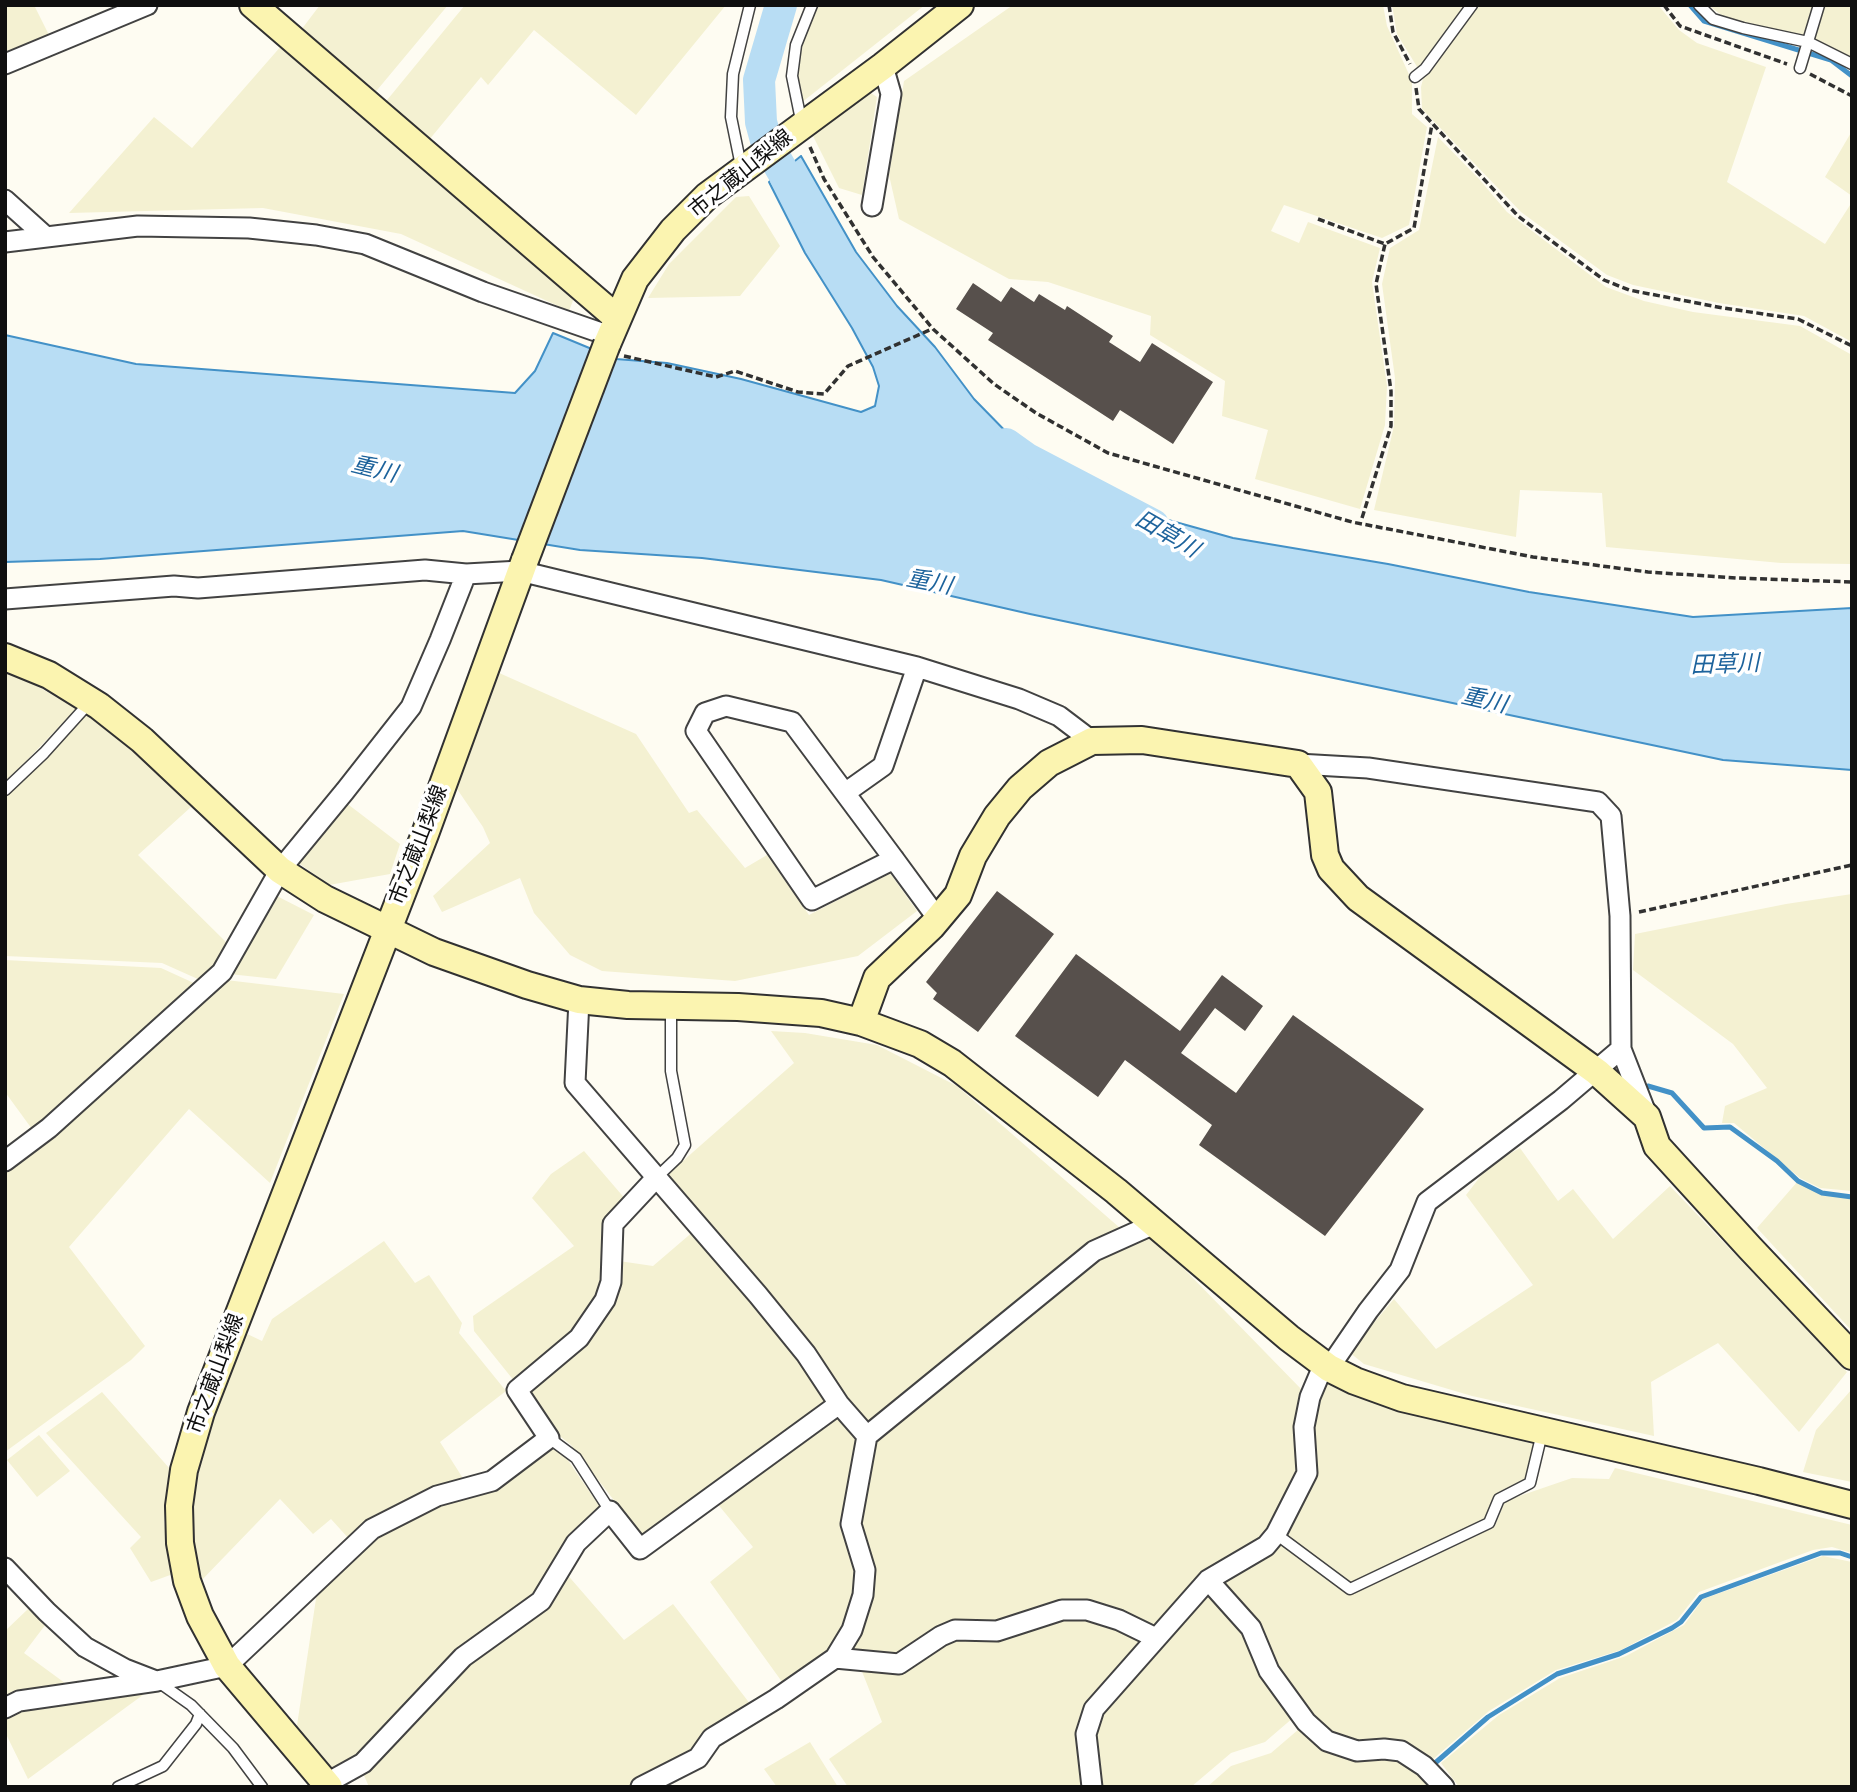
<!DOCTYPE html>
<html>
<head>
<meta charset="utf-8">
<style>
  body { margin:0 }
  #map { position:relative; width:1857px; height:1792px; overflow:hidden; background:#fefcf2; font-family:"Libre Baskerville",serif }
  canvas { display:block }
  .frame { position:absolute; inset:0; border:7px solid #0f0f0f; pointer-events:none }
</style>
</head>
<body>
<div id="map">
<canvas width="1857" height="1792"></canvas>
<div class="frame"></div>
</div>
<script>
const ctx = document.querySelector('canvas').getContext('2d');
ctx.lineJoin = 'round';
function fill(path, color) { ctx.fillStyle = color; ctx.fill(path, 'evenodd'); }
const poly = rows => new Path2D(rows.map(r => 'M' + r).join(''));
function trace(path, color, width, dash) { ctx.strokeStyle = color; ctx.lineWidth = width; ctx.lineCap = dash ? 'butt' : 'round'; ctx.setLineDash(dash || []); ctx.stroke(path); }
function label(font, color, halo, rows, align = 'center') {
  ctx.font = font + ' "Libre Baskerville","Noto Sans JP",serif'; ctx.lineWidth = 7; ctx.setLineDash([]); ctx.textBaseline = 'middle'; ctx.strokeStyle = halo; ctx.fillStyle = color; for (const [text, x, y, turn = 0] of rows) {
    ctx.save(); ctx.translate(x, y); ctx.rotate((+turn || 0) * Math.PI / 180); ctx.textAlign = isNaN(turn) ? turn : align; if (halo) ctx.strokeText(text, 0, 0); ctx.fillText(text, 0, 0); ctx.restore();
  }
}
const farmland = poly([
  [5,5,34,5,49,35,5,54],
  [320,5,448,5,373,95,301,30],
  [465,5,726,5,636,115,534,30,488,85,481,77,429,140,383,105],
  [817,5,925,5,801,103,795,78,802,41],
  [1013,5,1383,5,1387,26,1412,81,1412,114,1427,127,1409,225,1382,238,1284,205,1271,231,1299,243,1308,222,1380,248,1372,282,1387,386,1385,425,1360,509,1255,479,1268,430,1222,416,1225,381,1150,335,1151,316,1048,282,1009,279,899,219,889,175,904,81],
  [1392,5,1467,5,1419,70,1397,34],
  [1476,5,1658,5,1679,30,1697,43,1766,67,1727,182,1825,244,1852,202,1852,342,1804,316,1719,303,1633,285,1607,275,1521,212,1422,109,1421,87,1424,75],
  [1708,5,1814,5,1805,37,1724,17],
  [1823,5,1852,5,1852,60,1813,39],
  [282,45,574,298,569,311,401,234,263,208,69,213,154,117,192,148],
  [868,91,877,97,862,195,839,188,813,136],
  [1852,131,1852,196,1825,177],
  [1438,137,1479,179,1507,212,1606,287,1644,301,1693,312,1800,326,1852,355,1852,564,1781,563,1606,547,1602,493,1520,490,1516,537,1374,510,1394,426,1395,378,1382,284,1390,248,1419,230],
  [749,196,780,246,740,296,648,298,669,264,736,197],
  [5,669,77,708,5,783],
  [497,672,636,734,689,813,697,810,745,868,767,855,809,915,890,873,917,911,858,956,735,981,602,971,570,955,534,913,520,878,442,912,433,896,490,843,483,827,455,786],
  [87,713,138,753,191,807,138,855,227,943,222,958,200,980,162,963,5,956,5,794,55,747],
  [345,802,400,844,390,874,329,885,293,859],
  [271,893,314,915,276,979,229,974],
  [1852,894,1852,1191,1820,1188,1800,1178,1734,1123,1722,1123,1725,1106,1767,1088,1733,1044,1633,970,1635,934,1786,904],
  [5,960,161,968,196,984,135,1042,32,1129,5,1092],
  [226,980,344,994,270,1183,189,1109,69,1247,145,1346,131,1360,5,1452,5,1170],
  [771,1031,805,1033,877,1045,957,1086,1120,1228,1086,1246,868,1426,790,1320,667,1175,794,1063],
  [1520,1148,1558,1201,1573,1189,1613,1239,1670,1186,1847,1372,1799,1432,1718,1343,1651,1382,1654,1436,1472,1396,1364,1364,1349,1352,1394,1299,1436,1349,1533,1285,1466,1195,1490,1164],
  [584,1151,627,1201,607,1278,574,1336,515,1382,474,1331,473,1316,574,1246,532,1198,551,1174],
  [1798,1181,1822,1193,1852,1197,1852,1331,1757,1228],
  [695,1230,803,1359,828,1399,644,1539,571,1445,547,1426,527,1389,584,1340,619,1261,653,1266],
  [1151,1235,1303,1391,1302,1467,1269,1529,1259,1541,1156,1628,1079,1599,1000,1621,947,1622,897,1658,843,1654,858,1630,875,1575,858,1523,875,1437,1098,1255],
  [384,1241,415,1283,429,1275,462,1323,459,1333,506,1391,440,1442,464,1480,350,1540,331,1519,313,1534,280,1499,199,1583,188,1513,196,1455,241,1331,262,1341,272,1319],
  [1321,1371,1540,1447,1530,1483,1499,1499,1489,1523,1350,1589,1276,1534,1307,1473],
  [1852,1389,1852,1482,1803,1472,1816,1430],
  [102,1392,170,1469,164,1522,173,1574,151,1582,130,1548,141,1537,46,1433],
  [836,1413,860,1439,860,1570,846,1629,825,1657,785,1686,710,1582,753,1547,716,1502],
  [39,1435,70,1471,37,1497,7,1460],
  [547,1444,567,1459,603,1511,534,1600,362,1755,330,1774,296,1732,317,1592,377,1535],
  [1615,1468,1852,1525,1852,1553,1832,1547,1813,1550,1699,1592,1677,1620,1621,1650,1556,1670,1489,1711,1432,1760,1404,1745,1361,1745,1335,1737,1312,1720,1218,1580,1283,1541,1349,1593,1495,1526,1505,1501,1572,1478,1609,1479],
  [1823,1556,1852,1562,1852,1787,1459,1787,1441,1763,1499,1715,1560,1678,1626,1656,1684,1625,1703,1599],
  [565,1572,624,1640,673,1604,751,1705,695,1751,629,1787,369,1787,363,1773,465,1662],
  [1209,1592,1246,1635,1294,1717,1265,1742,1231,1753,1191,1787,1098,1787,1093,1728,1098,1713],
  [28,1609,46,1624,24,1653,69,1686,5,1698,5,1631],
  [1058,1619,1086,1619,1143,1641,1090,1702,1084,1787,848,1787,829,1759,882,1722,861,1669,892,1674,958,1636,997,1641],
  [147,1692,28,1779,5,1732,5,1720,29,1708],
  [1299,1729,1317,1743,1391,1757,1409,1765,1430,1787,1207,1787,1231,1766,1271,1753],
  [810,1742,838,1787,777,1787,764,1769]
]);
const water = poly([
  [801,156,856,252,897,306,935,347,974,399,1064,491,1233,538,1388,564,1529,592,1693,617,1852,608,1852,770,1723,760,1030,614,881,580,702,558,580,550,463,531,100,559,5,562,5,335,136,364,515,393,535,371,553,333,616,359,667,363,741,379,861,412,875,406,879,386,873,367,852,328,805,253,769,182,801,156]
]);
const stream = poly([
  [1690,5,1704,21,1831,60,1852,76],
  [1648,1086,1672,1093,1704,1128,1730,1127,1777,1161,1798,1181,1822,1193,1852,1197],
  [1436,1766,1434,1764,1488,1717,1557,1674,1619,1654,1672,1628,1681,1622,1701,1597,1821,1553,1840,1553,1852,1557]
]);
const river = poly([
  [781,5,759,80,761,122,767,144,803,207],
  [1006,444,1027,459,1153,525]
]);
const building = poly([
  [973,283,1001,302,1011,287,1034,302,1039,294,1065,310,1067,306,1113,336,1109,342,1140,362,1152,343,1213,382,1173,444,1120,410,1113,421,988,340,993,333,956,309],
  [997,891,1054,934,978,1032,933,999,937,993,926,982],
  [1076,954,1180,1031,1222,975,1263,1006,1245,1031,1215,1008,1181,1053,1236,1093,1293,1015,1424,1109,1325,1236,1199,1145,1212,1125,1125,1060,1098,1097,1015,1036]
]);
const path = poly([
  [1389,5,1393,32,1410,64],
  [1664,5,1680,26,1787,64],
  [1810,74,1852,96],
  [1416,88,1419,109,1518,216,1604,280,1629,290,1723,308,1798,319,1852,346],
  [810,147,824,179,873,257,933,329,994,384,1036,413,1108,453,1352,522,1533,557,1648,572,1737,578,1852,582],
  [1318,219,1385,244,1414,228,1432,124],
  [624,356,716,377,735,371,798,392,824,394,848,366,932,329],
  [1362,518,1391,426,1391,391,1376,284,1385,244],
  [1639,912,1852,865]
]);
const lane = poly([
  [1699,5,1713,19,1743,28,1808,42,1852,64],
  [1800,68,1819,5],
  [1415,77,1425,69,1472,5],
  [802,125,792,76,796,45,812,5],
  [741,166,731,117,733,74,750,5],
  [5,790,44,753,90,702],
  [656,1178,677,1158,685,1145,671,1071,671,1009],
  [549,1438,576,1458,610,1511],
  [1276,1534,1350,1589,1489,1523,1499,1499,1530,1483,1542,1433],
  [157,1681,191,1705,233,1748,262,1787],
  [118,1787,163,1766,196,1724,200,1714]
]);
const street = poly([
  [5,64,147,5],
  [5,200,45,236],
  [872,206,891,94,883,66],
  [5,242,138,226,249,228,316,235,365,244,483,292,610,336],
  [5,599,174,586,198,588,425,570,466,574,520,571,917,667,1019,699,1059,716,1092,741],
  [1298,764,1368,768,1598,802,1611,816,1620,916,1621,1049,1646,1113],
  [845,793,883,766,917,667],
  [894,859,812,900,696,731,705,713,726,706,792,722,894,859,938,919],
  [579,1000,575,1083,758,1295,806,1354,839,1404,867,1436,851,1524,865,1570,863,1595,852,1630,835,1658],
  [5,1161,49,1128,222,972,280,870,345,791,411,707,440,640,466,574],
  [867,1436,1094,1251,1154,1224],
  [5,1568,47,1612,85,1647,125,1669,156,1681],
  [1208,1580,1251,1628,1269,1671,1306,1722,1327,1741,1357,1751,1384,1749,1401,1751,1424,1766,1444,1787],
  [5,1708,19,1701,157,1681,227,1666,372,1529,437,1496,492,1481,549,1438,517,1390,579,1338,605,1300,611,1282,613,1224,656,1178],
  [327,1783,363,1763,463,1657,541,1601,576,1543,610,1511,640,1549,839,1404],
  [641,1787,698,1758,712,1738,776,1699,835,1658,899,1664,941,1636,955,1630,997,1631,1062,1610,1087,1610,1119,1620,1156,1638],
  [1092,1787,1086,1734,1094,1709,1208,1580,1266,1546,1276,1534,1307,1473,1304,1427,1310,1397,1321,1371,1329,1368,1368,1311,1400,1270,1427,1202,1561,1100,1621,1049]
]);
const secondary = poly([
  [253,5,617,318],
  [607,344,635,279,673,230,707,196,883,66,960,5],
  [5,657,49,675,99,706,142,740,280,870,325,899,434,952,527,985,579,1000,628,1005,738,1007,821,1013,861,1022,920,1044,952,1063,1116,1191,1289,1338,1329,1368,1355,1381,1402,1398,1759,1481,1852,1505],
  [861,1022,877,978,932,926,958,895,973,856,997,816,1020,788,1049,763,1092,741,1142,740,1298,764,1318,792,1325,855,1331,869,1358,898,1597,1072,1647,1117,1657,1146,1750,1248,1852,1356],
  [329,1787,227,1666,200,1616,187,1581,180,1543,179,1506,184,1470,201,1412,425,834,525,560]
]);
const secondaryBridge = poly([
  [525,560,607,344]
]);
const streetNames = [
  ["市之蔵山梨線",741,174,-39],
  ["市之蔵山梨線",419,845,-69],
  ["市之蔵山梨線",216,1374,-70]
];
const waterNames = [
  ["重川",374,470,14],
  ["田草川",1167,535,30],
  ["重川",929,583,11],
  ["田草川",1725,665,-2],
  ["重川",1484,701,13]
];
fill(farmland, '#f4f1d2');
fill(water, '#b8ddf4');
trace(water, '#4391c7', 2);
trace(stream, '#4391c7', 5);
trace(river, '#b8ddf4', 32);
fill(building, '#57504c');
trace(lane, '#424242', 13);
trace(street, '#424242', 23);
trace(secondary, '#313131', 30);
trace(path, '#313131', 3.5, [7, 3.5]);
trace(lane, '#fff', 10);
trace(street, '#fff', 19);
trace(secondary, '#fbf4b0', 26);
trace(secondaryBridge, '#313131', 30, []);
trace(secondaryBridge, '#fbf4b0', 26);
label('21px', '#0f0f0f', '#fff', streetNames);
label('italic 23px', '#1d639c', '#fff', waterNames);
</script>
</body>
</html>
